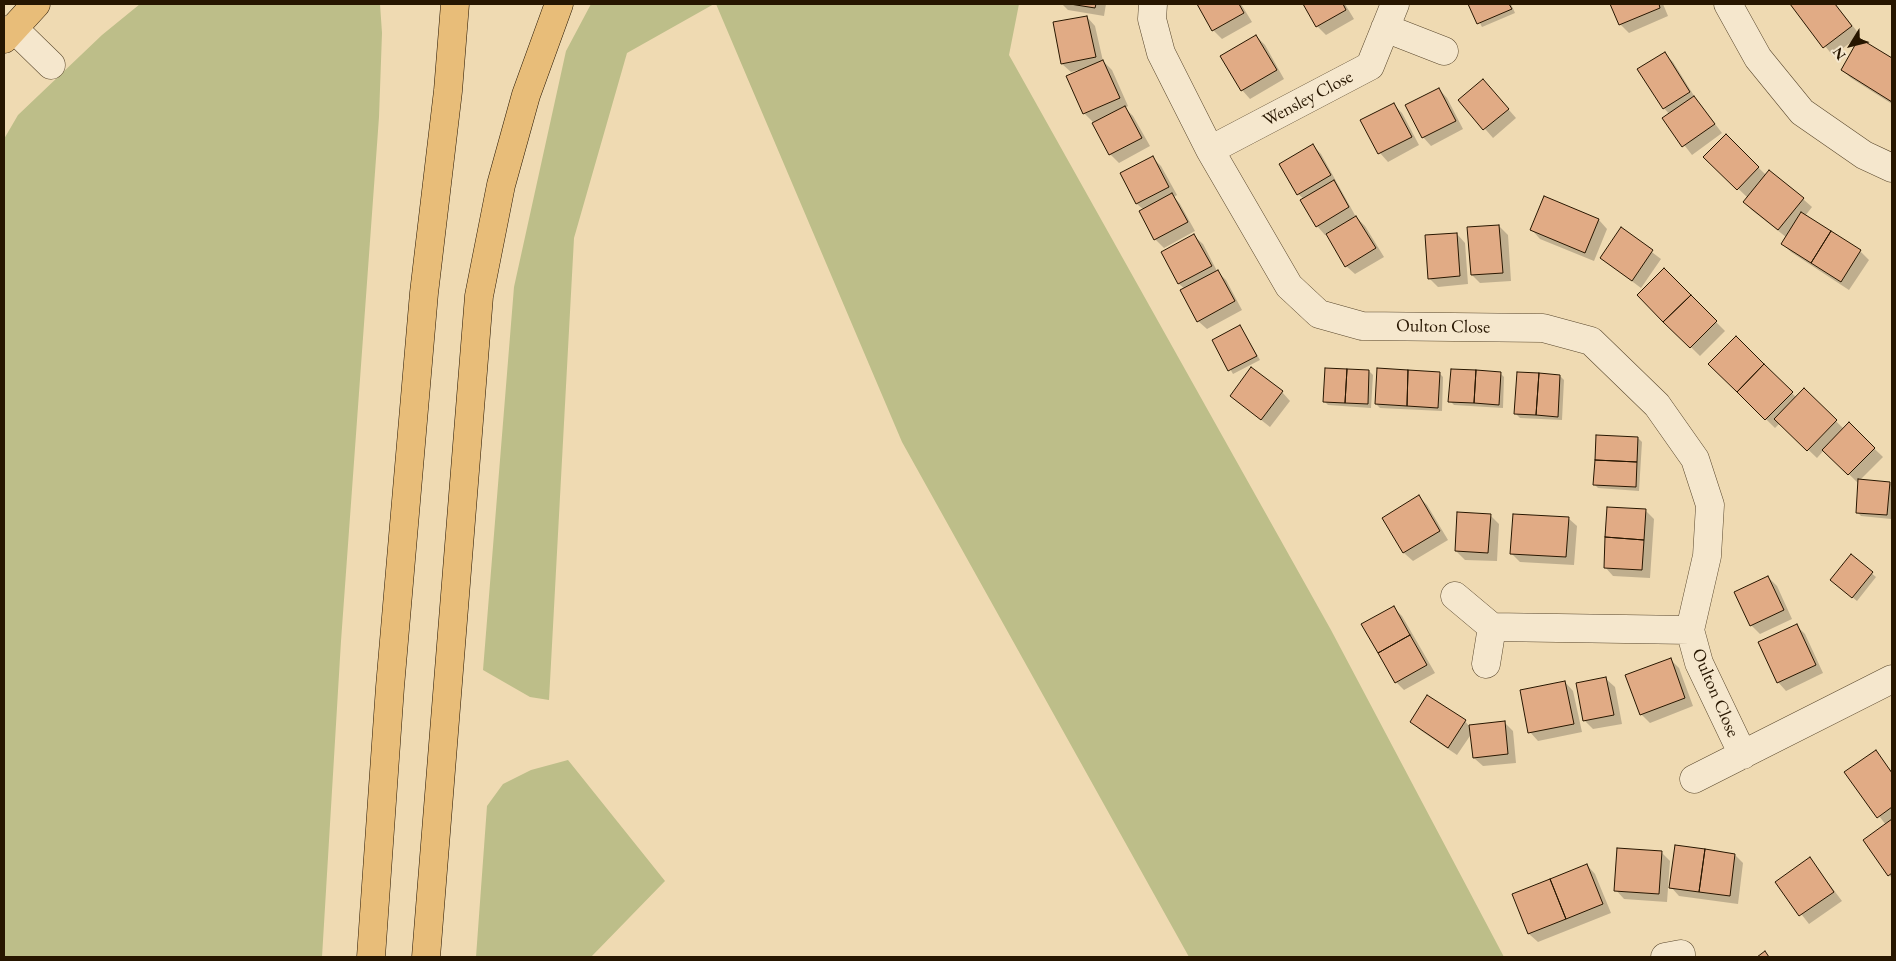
<!DOCTYPE html>
<html>
<head>
<meta charset="utf-8">
<style>
  body { margin:0 }
  #map { position:relative; width:1896px; height:961px; overflow:hidden; background:#efdab2; font-family:"EB Garamond",serif }
  canvas { display:block }
  .frame { position:absolute; inset:0; border:5px solid #271600; pointer-events:none }
  .north { position:absolute; left:1826px; top:20px; width:50px; height:50px; -webkit-text-stroke:4px #f5e7cd; paint-order:stroke; rotate:234deg; font-size:14px; font-weight:700; line-height:20px; text-align:center; color:#271600 }
  .north::after { content:''; display:block; margin:auto; width:18px; height:22px; background:#271600; clip-path:polygon(50% 0,100% 100%,50% 72%,0 100%) }
</style>
</head>
<body>
<div id="map">
<canvas width="1896" height="961"></canvas>
<div class="frame"></div>
<div class="north">N</div>
</div>
<script>
const ctx = document.querySelector('canvas').getContext('2d');
ctx.lineJoin = 'round';
function fill(path, color) { ctx.fillStyle = color; ctx.fill(path, 'evenodd'); }
const poly = rows => new Path2D(rows.map(r => 'M' + r).join(''));
function trace(path, color, width, dash) { ctx.strokeStyle = color; ctx.lineWidth = width; ctx.lineCap = dash ? 'butt' : 'round'; ctx.setLineDash(dash || []); ctx.stroke(path); }
function label(font, color, halo, rows, align = 'center') {
  ctx.font = font + ' "EB Garamond",serif'; ctx.lineWidth = 4.5; ctx.setLineDash([]); ctx.textBaseline = 'middle'; ctx.strokeStyle = halo; ctx.fillStyle = color; for (const [text, x, y, turn = 0] of rows) {
    ctx.save(); ctx.translate(x, y); ctx.rotate((+turn || 0) * Math.PI / 180); ctx.textAlign = isNaN(turn) ? turn : align; if (halo) ctx.strokeText(text, 0, 0); ctx.fillText(text, 0, 0); ctx.restore();
  }
}
const green = poly([
  [140,4,380,4,382,33,379,117,341,641,322,957,4,957,4,139,18,115,102,35],
  [591,4,714,4,627,53,574,238,549,700,530,697,483,670,514,287,566,51],
  [716,4,1019,4,1009,55,1331,630,1504,957,1189,957,902,442],
  [568,760,665,881,591,957,476,957,487,806,503,784,531,770]
]);
const shadow = poly([
  [1062,4,1106,4,1104,16,1068,10],
  [1198,4,1241,4,1252,22,1222,39,1213,30],
  [1305,4,1345,4,1354,19,1326,35,1317,26],
  [1470,4,1511,4,1515,13,1482,27],
  [1612,4,1663,4,1668,16,1629,33,1620,24],
  [1792,4,1835,4,1860,35,1833,56],
  [1087,17,1095,26,1103,61,1112,70,1128,106,1125,108,1133,116,1150,146,1119,163,1110,154,1093,122,1084,113,1079,70,1071,72,1062,64],
  [1256,36,1265,45,1284,79,1250,99,1242,90],
  [1860,40,1892,60,1892,104,1851,78,1842,70],
  [1664,53,1673,62,1696,99,1722,133,1692,155,1664,119,1670,115,1664,108],
  [1483,80,1516,118,1493,138,1460,100],
  [1439,89,1447,98,1463,129,1431,146,1423,137],
  [1393,104,1402,113,1419,145,1388,162,1380,153],
  [1726,136,1766,175,1803,199,1812,207,1805,216,1860,251,1869,260,1849,290,1791,252,1782,243,1786,237,1753,211,1744,202,1748,198,1705,157],
  [1313,146,1321,154,1356,217,1365,226,1384,257,1355,274,1346,266,1327,234,1325,235,1317,226,1304,199,1298,194],
  [1152,157,1161,166,1177,195,1174,197,1180,204,1195,231,1164,248,1155,239,1141,212,1144,210,1137,204,1121,174],
  [1544,198,1599,220,1607,229,1594,261,1540,239,1532,230],
  [1499,226,1508,235,1511,281,1480,283,1472,275],
  [1621,229,1661,259,1641,288,1601,258],
  [1457,234,1465,243,1468,284,1438,287,1429,278],
  [1194,236,1203,244,1217,271,1226,280,1242,310,1207,329,1198,321,1185,289,1179,284,1162,253],
  [1664,270,1725,331,1700,356,1638,295],
  [1240,326,1260,360,1233,374,1214,341],
  [1736,338,1797,398,1804,390,1844,429,1849,424,1883,457,1860,480,1890,483,1892,486,1891,519,1861,516,1857,512,1859,481,1858,483,1824,450,1817,458,1780,423,1775,428,1710,364],
  [1369,371,1373,375,1371,408,1328,405,1324,401],
  [1439,373,1443,377,1442,411,1380,408,1376,404],
  [1500,373,1504,377,1503,408,1454,405,1450,401],
  [1560,376,1564,380,1562,420,1520,418,1516,414],
  [1282,392,1290,401,1270,427,1231,396],
  [1638,438,1642,442,1639,491,1598,488,1594,484],
  [1419,497,1427,505,1448,540,1413,561,1404,553,1383,519],
  [1645,510,1654,519,1650,578,1613,576,1605,567],
  [1490,515,1499,524,1497,561,1465,560,1456,551],
  [1568,518,1577,526,1574,565,1520,562,1511,553],
  [1851,556,1876,577,1857,601,1836,584],
  [1768,577,1777,586,1792,619,1760,634,1751,625],
  [1393,607,1402,616,1435,673,1404,690,1396,682],
  [1797,626,1805,634,1823,673,1786,691,1778,682],
  [1670,659,1679,668,1693,706,1650,723,1641,714],
  [1606,679,1615,687,1622,724,1593,729,1585,721,1577,684],
  [1565,682,1573,691,1582,732,1538,741,1530,732],
  [1465,721,1469,726,1504,722,1513,731,1516,763,1483,766,1474,758,1472,733,1457,755,1420,730,1412,722],
  [1876,752,1892,772,1892,878,1889,875,1886,825,1846,773],
  [1662,853,1670,861,1667,902,1624,899,1616,890],
  [1735,855,1743,863,1738,904,1679,896,1671,887],
  [1810,859,1842,901,1809,924,1777,883],
  [1587,865,1595,874,1611,913,1538,942,1529,934,1513,895]
]);
const building = poly([
  [1070,4,1096,4,1095,8,1070,4],
  [1197,4,1239,4,1244,13,1212,31,1197,4],
  [1303,4,1343,4,1346,10,1316,27,1303,4],
  [1468,4,1509,4,1512,9,1477,24,1468,4],
  [1610,4,1659,4,1660,8,1619,25,1610,4],
  [1790,4,1835,4,1852,26,1823,48,1790,4],
  [1087,16,1096,57,1061,64,1053,22,1087,16],
  [1256,35,1277,70,1241,91,1220,56,1256,35],
  [1859,38,1892,58,1892,102,1841,70,1859,38],
  [1665,52,1690,92,1663,109,1637,69,1665,52],
  [1103,60,1120,98,1083,114,1066,76,1103,60],
  [1483,79,1509,109,1483,130,1458,100,1483,79],
  [1439,88,1456,121,1422,138,1405,105,1439,88],
  [1694,96,1715,124,1682,147,1662,118,1694,96],
  [1394,103,1412,137,1378,154,1360,120,1394,103],
  [1125,106,1142,138,1109,155,1092,123,1125,106],
  [1726,134,1759,167,1737,190,1703,157,1726,134],
  [1313,144,1331,175,1297,195,1279,164,1313,144],
  [1153,156,1169,187,1136,204,1120,173,1153,156],
  [1769,170,1804,198,1778,230,1743,202,1769,170],
  [1334,180,1349,207,1316,227,1300,200,1334,180],
  [1172,193,1188,222,1154,240,1139,211,1172,193],
  [1544,196,1599,219,1585,253,1530,230,1544,196],
  [1801,212,1831,231,1811,263,1781,244,1801,212],
  [1356,216,1376,248,1345,267,1326,234,1356,216],
  [1499,225,1503,273,1471,275,1467,227,1499,225],
  [1621,227,1653,250,1632,281,1600,258,1621,227],
  [1831,231,1861,250,1841,282,1811,263,1831,231],
  [1457,233,1460,276,1428,279,1425,235,1457,233],
  [1194,234,1212,266,1178,284,1161,252,1194,234],
  [1664,268,1691,295,1663,322,1637,295,1664,268],
  [1218,270,1235,301,1197,322,1180,290,1218,270],
  [1691,295,1717,321,1690,348,1663,322,1691,295],
  [1240,325,1257,356,1228,371,1212,340,1240,325],
  [1736,336,1764,364,1737,392,1708,364,1736,336],
  [1764,364,1793,392,1765,420,1737,392,1764,364],
  [1251,367,1283,391,1261,420,1230,396,1251,367],
  [1325,368,1347,369,1345,403,1323,402,1325,368],
  [1377,368,1408,370,1407,406,1375,404,1377,368],
  [1347,369,1369,370,1368,404,1345,403,1347,369],
  [1451,369,1476,370,1474,403,1448,402,1451,369],
  [1408,370,1440,372,1438,408,1407,406,1408,370],
  [1476,370,1501,372,1499,405,1474,403,1476,370],
  [1517,372,1539,373,1536,415,1514,414,1517,372],
  [1539,373,1560,375,1558,417,1536,415,1539,373],
  [1804,388,1837,420,1807,451,1774,419,1804,388],
  [1849,422,1875,448,1848,475,1822,450,1849,422],
  [1596,435,1638,437,1637,462,1595,460,1596,435],
  [1595,460,1637,462,1636,487,1593,485,1595,460],
  [1858,479,1890,482,1887,515,1856,513,1858,479],
  [1419,495,1440,531,1403,553,1382,518,1419,495],
  [1607,507,1646,509,1644,540,1605,537,1607,507],
  [1457,512,1491,514,1488,553,1455,551,1457,512],
  [1513,514,1569,517,1566,557,1510,554,1513,514],
  [1605,537,1644,540,1642,570,1604,568,1605,537],
  [1851,554,1873,572,1852,598,1830,580,1851,554],
  [1768,576,1784,610,1750,626,1734,592,1768,576],
  [1394,606,1410,635,1378,653,1361,624,1394,606],
  [1797,624,1816,665,1777,683,1758,642,1797,624],
  [1410,635,1427,665,1395,683,1378,653,1410,635],
  [1671,658,1685,698,1640,715,1625,675,1671,658],
  [1606,677,1614,715,1583,721,1576,683,1606,677],
  [1565,681,1574,724,1528,733,1520,690,1565,681],
  [1427,695,1466,720,1448,748,1410,722,1427,695],
  [1505,721,1508,754,1473,758,1469,725,1505,721],
  [1876,750,1892,773,1892,807,1877,818,1844,772,1876,750],
  [1892,819,1892,873,1888,876,1863,840,1892,819],
  [1675,845,1705,849,1699,892,1669,888,1675,845],
  [1617,848,1662,851,1659,894,1614,891,1617,848],
  [1705,849,1735,854,1730,896,1699,892,1705,849],
  [1810,857,1834,892,1799,916,1775,882,1810,857],
  [1587,864,1603,904,1566,919,1550,879,1587,864],
  [1550,879,1566,919,1528,934,1512,894,1550,879],
  [1765,951,1769,957,1757,957,1765,951]
]);
const minor = poly([
  [1153,4,1152,19,1161,53,1210,150,1289,286,1319,314,1362,326,1543,328,1591,341,1657,405,1695,459,1710,505,1707,556,1690,630,1699,663,1743,755],
  [1728,4,1758,58,1802,112,1864,155,1892,168],
  [13,28,51,65],
  [1385,28,1444,51],
  [1210,150,1370,66,1395,4],
  [1455,596,1492,627,1486,664],
  [1492,627,1690,630],
  [1694,779,1892,679],
  [1665,957,1681,954,1681,957]
]);
const major = poly([
  [4,39,36,4]
]);
const highway = poly([
  [371,957,390,687,424,293,448,91,455,4],
  [426,957,479,296,501,185,526,95,559,4]
]);
const streetNames = [
  ["Wensley Close",1308,99,-28],
  ["Oulton Close",1443,327,1],
  ["Oulton Close",1715,693,67]
];
fill(green, '#bdbe89');
fill(shadow, '#0003');
fill(building, '#e1ab85');
trace(building, '#271600', 1);
trace(minor, '#59472c', 29);
trace(major, '#271600', 29);
trace(highway, '#271600', 29);
trace(minor, '#f5e7cd', 28);
trace(major, '#e8bd79', 28);
trace(highway, '#e8bd79', 28);
label('18px', '#271600', '#f5e7cd', streetNames);
</script>
</body>
</html>
